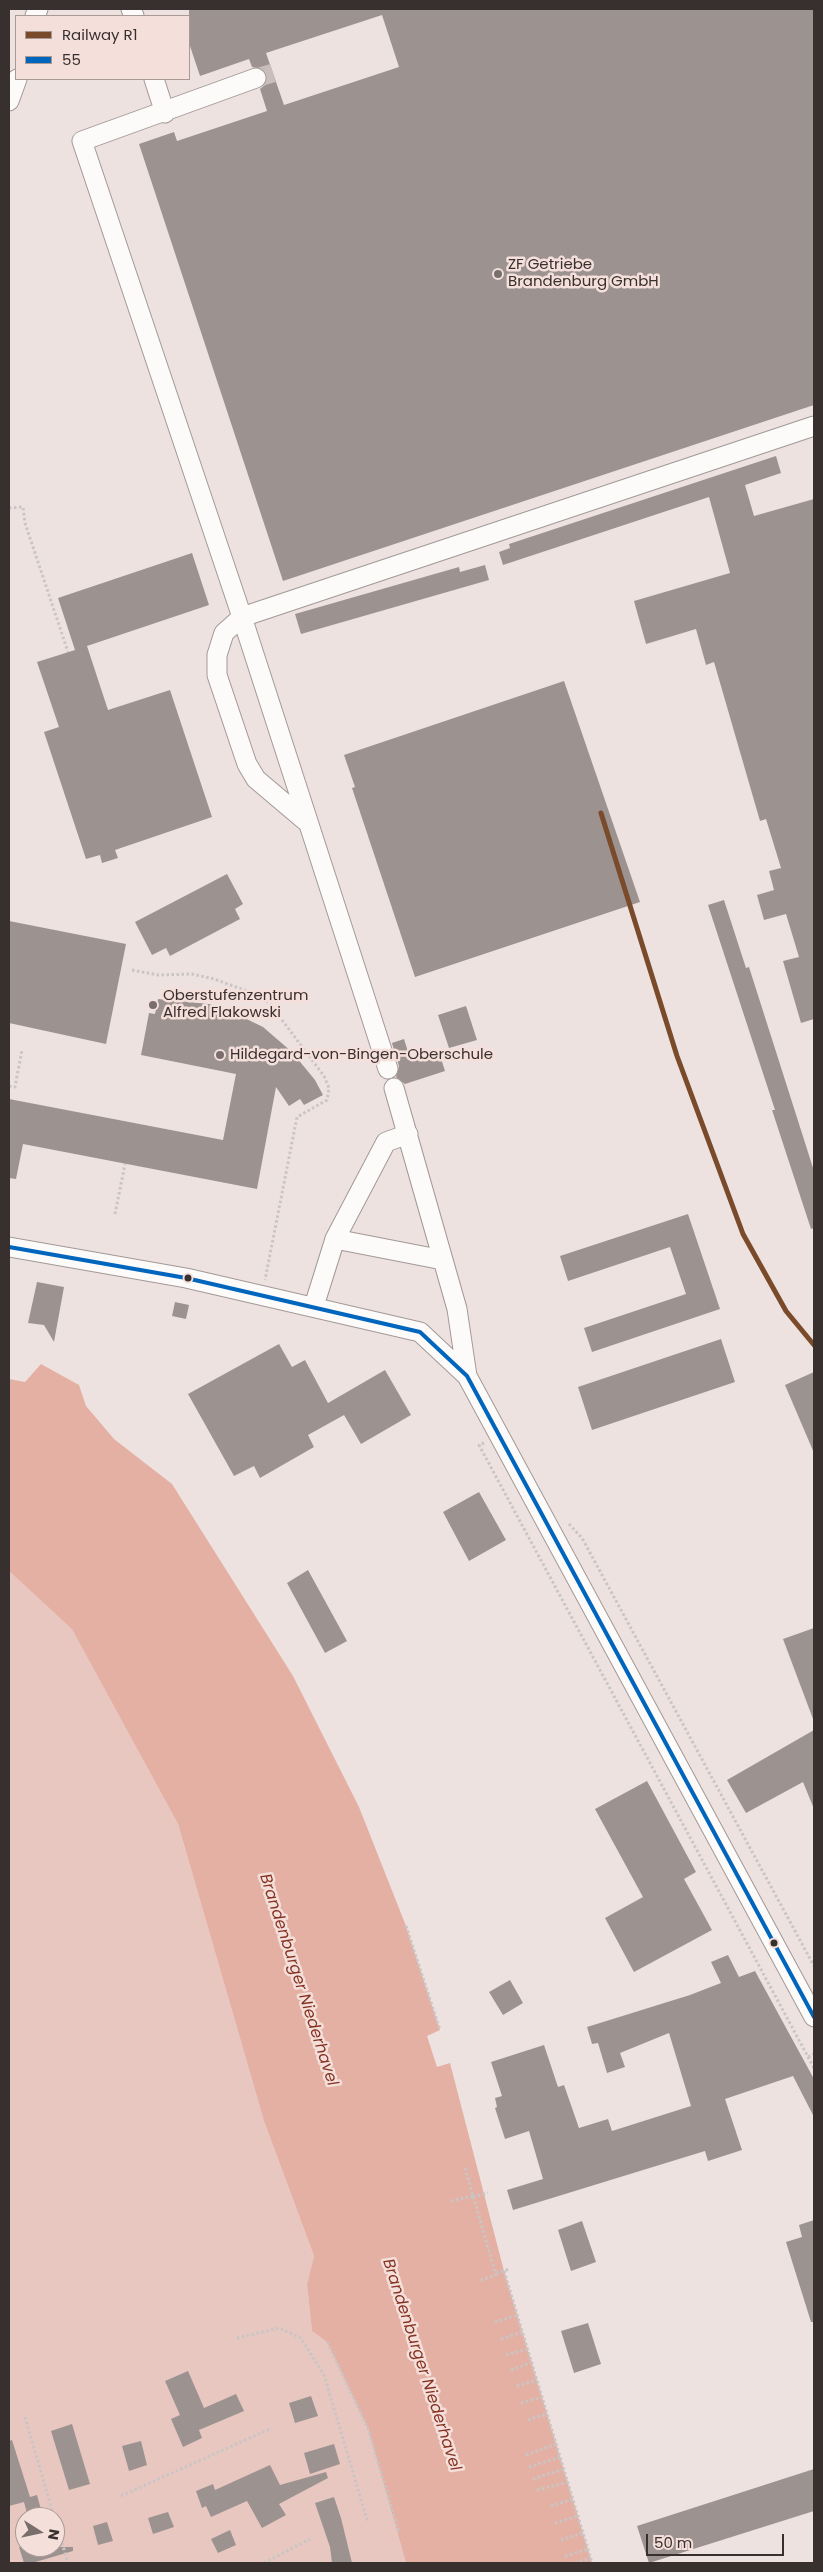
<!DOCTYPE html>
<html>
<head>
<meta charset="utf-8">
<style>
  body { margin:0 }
  #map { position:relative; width:823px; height:2572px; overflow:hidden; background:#eee2e0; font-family:Poppins,sans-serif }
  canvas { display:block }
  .frame { position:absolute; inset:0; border:10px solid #38302e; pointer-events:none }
  .legend { position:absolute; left:15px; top:15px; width:175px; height:65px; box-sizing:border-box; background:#f4dfda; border:1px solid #a99995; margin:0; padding:6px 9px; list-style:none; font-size:15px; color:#38302e }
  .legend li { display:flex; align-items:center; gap:10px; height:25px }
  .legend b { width:25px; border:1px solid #a99995 }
  .north { position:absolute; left:15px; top:2507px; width:50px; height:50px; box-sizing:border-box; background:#f4dfda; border:1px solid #a99995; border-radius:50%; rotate:100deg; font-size:14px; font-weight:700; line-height:20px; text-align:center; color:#38302e }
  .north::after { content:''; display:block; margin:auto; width:18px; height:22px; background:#786e6c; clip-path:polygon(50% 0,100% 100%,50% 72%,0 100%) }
  .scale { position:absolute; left:646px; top:2534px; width:138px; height:22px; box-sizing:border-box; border:2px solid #38302e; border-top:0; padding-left:6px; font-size:15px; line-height:18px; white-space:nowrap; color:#38302e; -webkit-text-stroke:4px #f4dfda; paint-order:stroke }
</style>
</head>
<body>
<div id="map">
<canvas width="823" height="2572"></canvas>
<div class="frame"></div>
<ul class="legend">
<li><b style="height:6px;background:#7a4b2a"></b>Railway R1</li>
<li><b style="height:6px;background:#0065bd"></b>55</li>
</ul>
<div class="north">N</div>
<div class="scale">50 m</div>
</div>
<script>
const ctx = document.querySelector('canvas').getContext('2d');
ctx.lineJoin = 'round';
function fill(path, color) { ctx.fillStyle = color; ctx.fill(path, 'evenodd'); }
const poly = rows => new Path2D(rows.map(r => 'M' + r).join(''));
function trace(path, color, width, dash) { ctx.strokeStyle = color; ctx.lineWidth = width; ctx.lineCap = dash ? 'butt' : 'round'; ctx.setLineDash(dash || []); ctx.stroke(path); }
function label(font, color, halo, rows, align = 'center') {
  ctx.font = font + ' Poppins,sans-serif'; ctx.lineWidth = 5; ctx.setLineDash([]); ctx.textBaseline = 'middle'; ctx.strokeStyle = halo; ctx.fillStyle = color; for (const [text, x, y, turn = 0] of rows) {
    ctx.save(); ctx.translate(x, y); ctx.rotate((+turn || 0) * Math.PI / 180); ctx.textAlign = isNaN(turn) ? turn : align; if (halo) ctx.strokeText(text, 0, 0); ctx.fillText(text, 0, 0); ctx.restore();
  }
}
const green = poly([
  [9,1571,72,1628,178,1824,264,2121,314,2256,307,2284,312,2331,327,2342,368,2429,406,2563,9,2563],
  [25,2517,55,2517,55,2547,25,2547]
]);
const water = poly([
  [41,1364,79,1385,86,1406,114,1439,172,1484,293,1676,359,1807,406,1926,440,2030,427,2036,437,2067,450,2063,504,2271,592,2563,406,2563,368,2429,327,2342,312,2331,307,2284,314,2256,264,2121,178,1824,72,1629,9,1571,9,1379,25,1382]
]);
const building = poly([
  [189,9,814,9,814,405,283,581,139,144,174,132,177,141,267,111,260,89,265,85,267,75,263,69,252,67,249,59,200,76,189,43],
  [382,15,399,67,284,105,266,53],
  [776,456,781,473,745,485,754,516,814,499,814,1019,801,1023,783,961,799,957,786,914,764,920,757,895,774,890,769,871,781,868,766,819,760,821,714,662,706,665,696,629,646,644,634,601,730,573,709,497,503,565,499,552,510,548,509,544],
  [192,553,209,605,87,646,108,710,170,690,212,817,115,850,118,858,102,863,100,855,86,859,44,732,59,727,37,662,75,650,58,598],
  [485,565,489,580,301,634,295,614,459,567,460,572],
  [564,681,640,902,415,977,352,788,355,787,344,755],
  [227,874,243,904,235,909,240,919,170,956,166,948,152,955,135,922],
  [724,900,746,968,749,967,814,1171,814,1228,811,1229,772,1110,775,1110,708,905],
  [9,921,126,944,106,1044,9,1023],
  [158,999,209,1004,228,1010,263,1027,292,1052,315,1080,323,1095,304,1105,300,1099,289,1106,276,1087,257,1189,23,1144,16,1179,9,1178,9,1099,223,1140,236,1074,141,1055,149,1013,155,1014],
  [466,1006,477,1040,449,1048,438,1015],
  [404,1039,411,1061,439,1052,445,1071,405,1084,396,1077,399,1066,392,1043],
  [688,1214,720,1309,592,1352,584,1328,686,1294,670,1247,568,1281,560,1256],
  [37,1282,64,1287,54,1342,44,1325,28,1323],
  [175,1302,189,1305,186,1319,172,1316],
  [721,1339,735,1382,592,1430,578,1387],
  [279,1344,292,1367,305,1360,328,1403,385,1370,411,1415,361,1444,344,1415,308,1435,314,1447,260,1478,254,1466,234,1476,188,1394],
  [814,1372,814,1453,785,1385],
  [479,1492,506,1540,469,1561,443,1512],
  [308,1570,347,1641,325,1653,287,1583],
  [814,1628,814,1719,813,1719,783,1639],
  [814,1730,814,1809,803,1782,746,1813,727,1780],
  [647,1781,696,1872,684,1879,712,1930,634,1972,605,1918,643,1897,595,1809],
  [728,1955,739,1977,755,1971,814,2079,814,2117,793,2076,725,2099,742,2150,708,2161,705,2151,513,2210,507,2190,543,2179,529,2131,505,2139,495,2108,497,2107,495,2098,502,2096,491,2062,544,2045,558,2087,564,2085,579,2128,608,2119,612,2131,691,2106,669,2033,620,2053,625,2067,607,2073,598,2043,592,2044,587,2027,690,1995,721,1983,711,1962],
  [510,1980,523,2003,503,2015,489,1992],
  [814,2220,814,2322,811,2322,786,2242,802,2237,799,2225],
  [582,2221,596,2262,571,2271,558,2230],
  [588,2323,601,2364,574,2373,561,2331],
  [188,2371,204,2408,236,2394,244,2411,199,2430,202,2438,183,2447,171,2419,180,2415,165,2381],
  [311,2396,318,2416,295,2423,289,2403],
  [72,2424,90,2484,69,2490,51,2431],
  [12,2440,30,2497,37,2495,43,2517,28,2517,24,2502,9,2506,9,2441],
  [141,2441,147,2465,129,2471,122,2446],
  [334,2444,340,2464,310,2474,304,2453],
  [270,2465,280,2485,326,2472,328,2478,279,2504,286,2515,262,2528,247,2501,211,2517,206,2506,202,2508,196,2491,213,2484,215,2490],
  [814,2469,814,2511,649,2563,637,2526],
  [334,2497,341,2518,352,2563,332,2563,330,2547,315,2503],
  [168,2512,174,2527,153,2534,148,2518],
  [107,2522,113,2541,98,2545,93,2526],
  [230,2530,236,2545,218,2553,211,2539],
  [19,2547,73,2547,73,2551,32,2563,24,2563]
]);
const minorTunnel = poly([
  [256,78,273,73]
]);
const path = poly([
  [9,508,23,507,25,523,68,652],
  [132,970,158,975,192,974,214,979,261,996,270,1004,324,1076,329,1088,327,1100,297,1117,265,1280],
  [9,1086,15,1087,22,1050],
  [115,1214,125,1164],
  [484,1443,479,1445,814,2068],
  [569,1524,582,1538,814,1966],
  [406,1926,440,2030],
  [808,2057,814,2054],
  [465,2168,496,2275,478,2281],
  [473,2197,488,2193],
  [451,2201,473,2196],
  [504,2271,592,2563],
  [496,2273,510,2269],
  [495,2322,518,2315],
  [237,2338,279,2328,301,2338,324,2375,368,2523],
  [501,2339,523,2332],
  [327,2342,368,2429,399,2533],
  [506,2355,528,2349],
  [511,2370,532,2362],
  [517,2386,537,2380],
  [521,2403,542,2397],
  [25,2417,54,2517],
  [528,2420,547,2414],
  [526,2455,556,2444],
  [529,2467,560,2457],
  [533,2479,564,2469],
  [537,2490,568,2482],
  [121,2496,272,2428],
  [551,2506,573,2499],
  [55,2519,68,2563],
  [555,2523,578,2516],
  [561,2540,583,2533],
  [565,2556,588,2549],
  [264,2563,310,2539],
  [575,2563,591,2558]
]);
const minor = poly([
  [131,9,134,16],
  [35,16,38,9],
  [256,78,82,141,242,617,388,1069],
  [154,79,165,113],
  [9,101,17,79],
  [308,823,256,779,247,764,217,675,217,655,224,633,242,617,814,426],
  [394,1088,457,1309,467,1376],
  [335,1239,386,1142,408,1134],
  [9,1247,186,1278,420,1332,467,1376,814,2017],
  [314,1306,335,1239,443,1260]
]);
const bus1 = poly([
  [9,1247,186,1278,420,1332,467,1376,814,2017]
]);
const rail1 = poly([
  [601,813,677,1056,743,1234,786,1311,814,1345]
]);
const markers = [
  [498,274,5,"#786e6c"],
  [153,1005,5,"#786e6c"],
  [220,1055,5,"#786e6c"],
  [188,1278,4.5,"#38302e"],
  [774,1943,4.5,"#38302e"]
];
const poiNames = [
  ["ZF Getriebe",508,265],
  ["Brandenburg GmbH",508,282],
  ["Oberstufenzentrum",163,996],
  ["Alfred Flakowski",163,1013],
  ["Hildegard-von-Bingen-Oberschule",230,1055]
];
const waterNames = [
  ["Brandenburger Niederhavel",298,1980,72],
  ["Brandenburger Niederhavel",421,2365,72]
];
fill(green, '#e8c7c0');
fill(water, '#e4b0a3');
fill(building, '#9c9391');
trace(minorTunnel, '#cabebc', 19, [19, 9]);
trace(minor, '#a29997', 21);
trace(path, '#cac5c5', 3, [2.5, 2.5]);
trace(minor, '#fcfbfa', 19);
trace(bus1, '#0065bd', 4);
trace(rail1, '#7a4b2a', 5);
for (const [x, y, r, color] of markers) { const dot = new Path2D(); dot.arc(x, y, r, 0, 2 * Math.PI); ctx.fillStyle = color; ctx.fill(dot); trace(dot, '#f4dfda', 2); }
label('15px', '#38302e', '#f4dfda', poiNames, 'left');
label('italic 16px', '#853221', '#f4dfda', waterNames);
</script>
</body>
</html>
